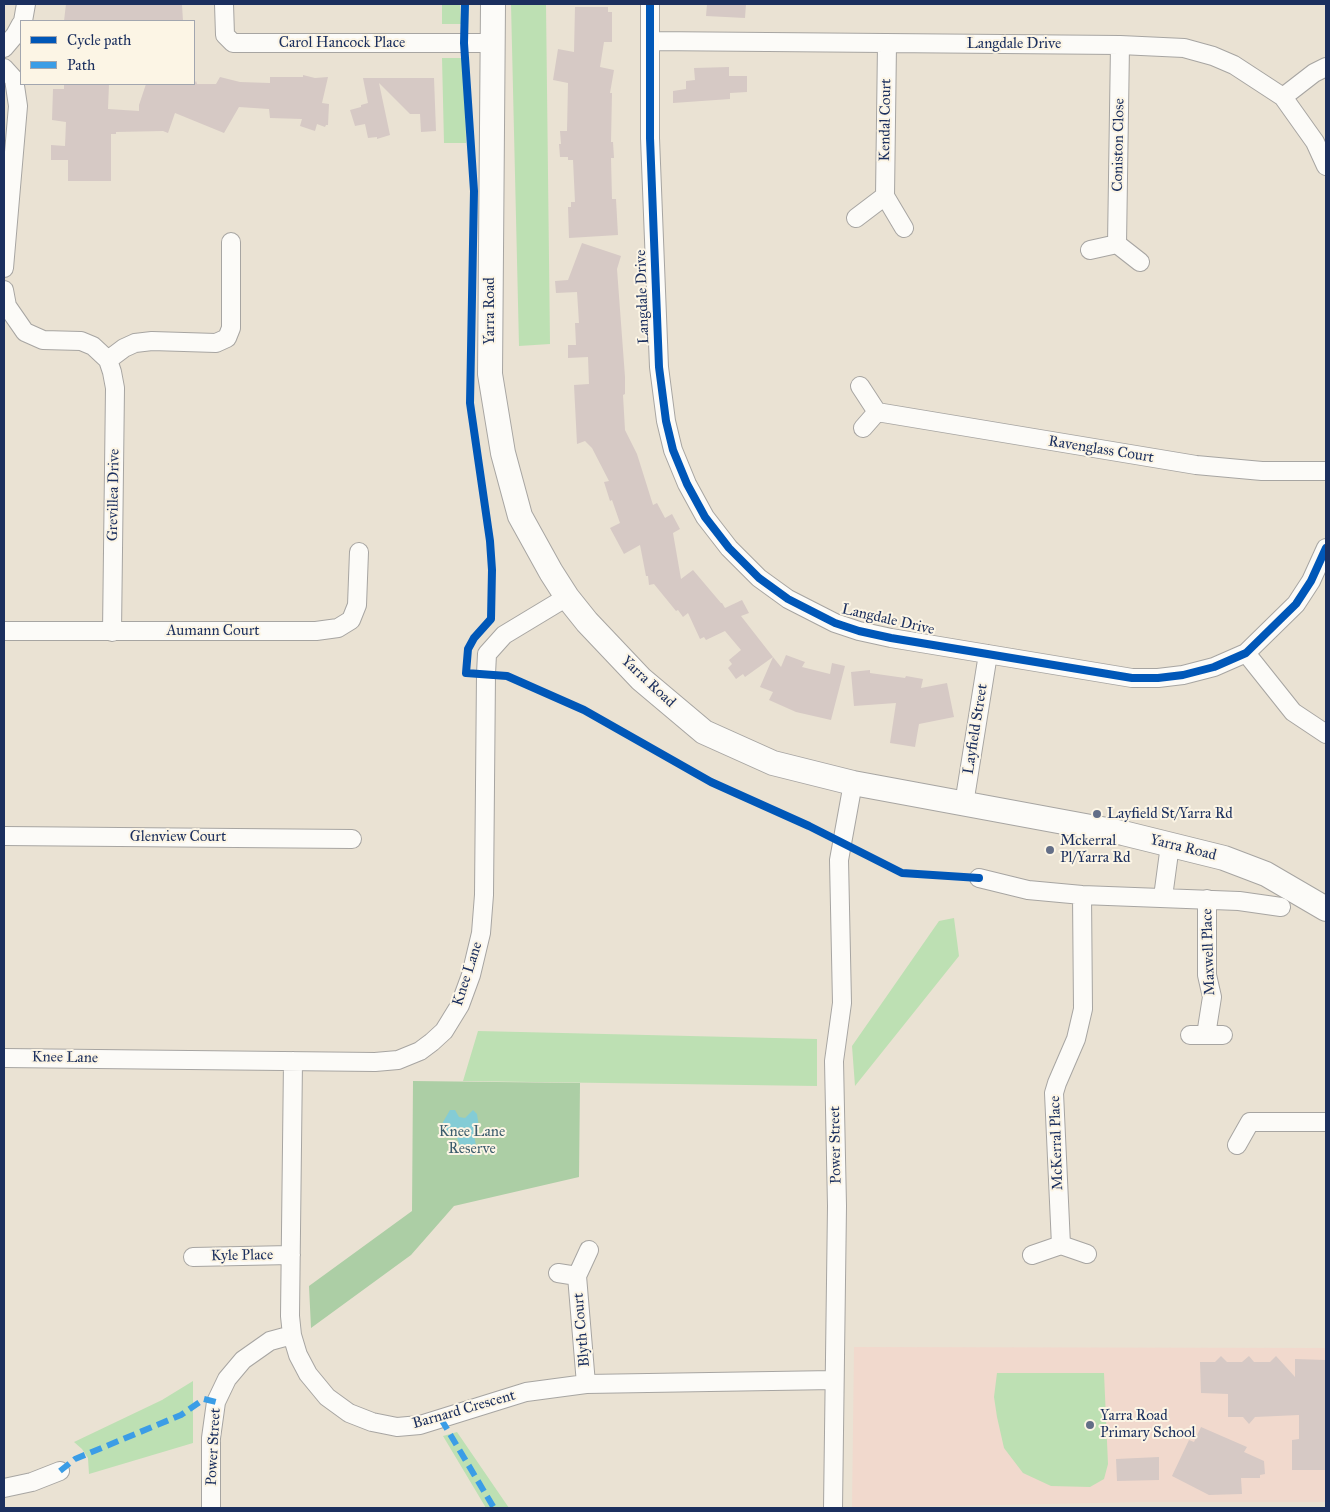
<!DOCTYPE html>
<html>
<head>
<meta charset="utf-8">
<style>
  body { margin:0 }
  #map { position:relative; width:1330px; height:1512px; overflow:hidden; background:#eae2d3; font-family:"IM FELL Great Primer",serif }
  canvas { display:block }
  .frame { position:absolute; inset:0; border:5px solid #1b2f5e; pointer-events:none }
  .legend { position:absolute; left:20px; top:20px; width:175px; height:65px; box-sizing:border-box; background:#fcf5e5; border:1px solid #a2a6af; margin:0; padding:6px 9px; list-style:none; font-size:15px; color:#1b2f5e }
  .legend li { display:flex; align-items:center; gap:10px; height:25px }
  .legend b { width:25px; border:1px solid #a2a6af }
</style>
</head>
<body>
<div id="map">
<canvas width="1330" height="1512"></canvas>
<div class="frame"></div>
<ul class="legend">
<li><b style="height:6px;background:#0057b8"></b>Cycle path</li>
<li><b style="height:6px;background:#3b9de6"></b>Path</li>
</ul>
</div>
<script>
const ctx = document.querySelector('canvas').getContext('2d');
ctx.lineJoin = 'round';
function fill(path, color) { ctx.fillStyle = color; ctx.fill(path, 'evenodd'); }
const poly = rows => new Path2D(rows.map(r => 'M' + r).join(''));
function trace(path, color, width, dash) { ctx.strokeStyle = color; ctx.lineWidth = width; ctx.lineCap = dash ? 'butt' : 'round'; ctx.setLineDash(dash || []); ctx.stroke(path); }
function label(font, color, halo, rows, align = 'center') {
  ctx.font = font + ' "IM FELL Great Primer",serif'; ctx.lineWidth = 4; ctx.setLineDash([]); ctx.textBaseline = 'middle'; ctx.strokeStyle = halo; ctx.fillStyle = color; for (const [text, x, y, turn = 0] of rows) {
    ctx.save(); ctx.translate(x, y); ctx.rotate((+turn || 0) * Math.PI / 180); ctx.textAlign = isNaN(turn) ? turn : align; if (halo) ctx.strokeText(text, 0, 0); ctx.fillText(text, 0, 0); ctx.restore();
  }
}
const built = poly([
  [854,1347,1326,1348,1326,1502,1141,1502,852,1508]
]);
const green = poly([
  [442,4,460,4,461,24,442,24],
  [511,4,546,4,550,344,519,346],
  [442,58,464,58,466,143,444,143],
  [954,918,959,956,855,1086,852,1046,939,921],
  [478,1031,817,1039,817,1086,463,1081],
  [997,1373,1104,1373,1108,1464,1104,1479,1090,1487,1051,1486,1023,1473,1004,1448,997,1417,994,1397],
  [193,1381,193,1443,89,1474,88,1458,82,1449,74,1442,162,1400],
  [457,1432,509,1508,486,1508,443,1436]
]);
const forest = poly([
  [413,1081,580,1083,579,1177,454,1206,411,1255,311,1328,309,1286,412,1211]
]);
const water = poly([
  [450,1110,455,1110,459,1117,465,1118,473,1110,477,1114,479,1128,474,1135,477,1151,475,1155,471,1156,465,1152,461,1148,457,1138,440,1132,440,1129,443,1122]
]);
const building = poly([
  [66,4,182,5,183,21,64,21],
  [707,4,746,4,745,18,706,16],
  [575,7,608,7,608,12,612,12,612,42,604,42,600,67,614,70,610,93,612,93,611,142,613,142,614,158,611,158,612,199,616,199,618,235,569,238,568,207,571,207,571,202,575,202,573,160,568,160,568,157,560,157,559,144,561,144,560,131,567,131,568,83,553,80,558,49,574,52],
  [729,67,729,76,747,76,747,92,730,93,730,99,673,103,673,91,686,89,686,81,695,80,694,68],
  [303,75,315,78,328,77,322,103,329,104,328,125,326,125,325,127,317,124,315,131,300,126,302,119,270,118,269,109,239,107,224,133,175,113,168,133,163,131,116,132,116,134,111,134,111,181,68,181,68,160,51,160,51,145,65,146,66,122,52,120,53,89,64,89,64,84,109,84,108,109,139,111,139,105,146,84,194,84,196,81,197,84,216,84,220,77,240,82,270,83,270,77,303,77],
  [363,78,434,78,436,131,421,132,420,114,410,114,379,83,390,135,377,139,377,137,368,138,365,124,355,126,350,110,361,107,361,105,368,103],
  [582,243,621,256,617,269,625,377,625,394,623,395,625,430,637,454,653,505,657,503,665,518,672,514,680,529,673,533,681,579,693,570,721,603,722,603,725,608,742,600,749,613,741,616,773,657,745,677,743,674,736,679,728,668,732,664,729,660,741,650,725,631,706,640,704,637,700,639,688,613,683,617,678,610,676,611,654,584,649,585,648,576,646,576,640,545,624,554,610,528,620,523,612,500,610,501,604,482,609,481,592,448,585,441,577,444,574,385,589,384,588,357,568,358,568,345,576,345,575,323,579,323,577,292,556,293,555,281,568,280],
  [786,655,805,662,802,667,830,674,832,663,845,666,831,720,796,712,769,700,773,692,760,687,773,657,781,667],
  [870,670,870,673,905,678,906,676,923,679,921,688,947,683,954,717,919,724,915,747,890,743,896,703,854,706,851,672],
  [1221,1356,1227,1362,1242,1362,1249,1356,1254,1362,1270,1362,1276,1356,1295,1377,1295,1359,1326,1360,1326,1470,1292,1470,1292,1440,1299,1439,1299,1415,1255,1417,1249,1424,1243,1417,1228,1417,1228,1394,1201,1393,1200,1362,1215,1362],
  [1201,1427,1247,1447,1244,1452,1264,1461,1265,1474,1260,1475,1260,1478,1241,1478,1242,1494,1209,1495,1172,1476,1189,1440,1194,1442],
  [1159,1457,1159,1480,1117,1481,1116,1459]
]);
const street = poly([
  [224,4,225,35,233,43,494,43],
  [650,4,650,138,659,367,666,421,673,450,687,484,705,517,729,548,759,578,788,599,835,623,859,631,891,638,1132,678,1158,678,1183,675,1214,667,1246,653,1296,604,1311,581,1326,548],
  [23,21,26,4],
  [650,41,1120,45,1184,48,1213,56,1234,65,1283,97,1315,142,1326,166],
  [4,48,15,35,21,24],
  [4,68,14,79,18,106,4,268],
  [1283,97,1314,73,1326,67],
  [885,196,887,44],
  [856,218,885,196,904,228],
  [1117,244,1120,45],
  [1090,250,1117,244,1140,262],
  [4,290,7,306,25,332,43,340,81,341,93,346,108,360,112,372,115,388,112,632],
  [108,360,124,348,135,343,152,341,216,343,227,338,231,328,231,242],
  [860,386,877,412,863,428],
  [877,412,1196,465,1262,471,1326,471],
  [4,631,316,631,338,628,351,620,357,605,359,552],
  [1246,653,1293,712,1326,734],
  [964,804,988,654],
  [4,836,352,839],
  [979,878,1028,890,1082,895,1239,901,1281,907],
  [1163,897,1170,845],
  [1190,1035,1223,1035],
  [1206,1035,1212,997,1207,975,1207,899],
  [4,1058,375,1062,398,1060,420,1051,432,1042,444,1031,460,1005,471,975,481,933,484,895,486,674,487,654,504,635,567,597],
  [293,1061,290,1316,292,1335,298,1355,308,1374,327,1397,349,1413,372,1422,397,1427,420,1425,526,1392,586,1384,834,1380],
  [1237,1145,1250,1122,1326,1122],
  [1061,1245,1054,1093,1057,1083,1076,1039,1083,1009,1082,895],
  [1032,1255,1061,1245,1087,1254],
  [193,1257,291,1255],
  [558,1273,577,1276],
  [586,1384,577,1276,589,1250],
  [4,1488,32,1482,60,1471],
  [211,1508,211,1438,216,1402,227,1379,243,1360,270,1341,292,1335],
  [833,1508,837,1206,834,1061,842,1003,839,860,853,783]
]);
const secondary = poly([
  [493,4,490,374,503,453,520,516,551,572,567,597,587,622,641,679,704,732,773,763,853,783,1123,833,1224,858,1266,874,1326,909]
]);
const quiet = poly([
  [441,1419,494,1508],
  [60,1471,75,1459,181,1415,204,1399,216,1402]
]);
const cycleway = poly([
  [465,4,464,43,474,191,470,403,490,541,492,570,491,619,474,638,468,649,466,673,507,676,584,710,711,782,809,826,902,873,979,878],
  [650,4,650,138,659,367,666,421,673,450,687,484,705,517,729,548,759,578,788,599,835,623,859,631,891,638,1132,678,1158,678,1183,675,1214,667,1246,653,1296,604,1311,581,1326,548]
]);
const markers = [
  [1097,814,5,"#636e87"],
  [1050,850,5,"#636e87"],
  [1090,1425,5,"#636e87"]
];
const streetNames = [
  ["Carol Hancock Place",342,43],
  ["Langdale Drive",1014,44],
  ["Kendal Court",886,120,-89],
  ["Coniston Close",1119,145,-89],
  ["Langdale Drive",643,297,-92],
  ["Yarra Road",490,311,-90],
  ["Ravenglass Court",1101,450,9],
  ["Grevillea Drive",114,495,-89],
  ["Langdale Drive",888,620,13],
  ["Aumann Court",213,631],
  ["Yarra Road",648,682,43],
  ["Layfield Street",976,729,-81],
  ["Glenview Court",178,837],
  ["Yarra Road",1183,848,14],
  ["Maxwell Place",1209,952,-92],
  ["Knee Lane",468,974,-72],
  ["Knee Lane",65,1058,1],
  ["McKerral Place",1057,1143,-92],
  ["Power Street",836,1145,-91],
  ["Kyle Place",242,1256,-1],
  ["Blyth Court",582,1330,-95],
  ["Barnard Crescent",464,1410,-16],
  ["Power Street",214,1447,-87]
];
const poiNames = [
  ["Layfield St/Yarra Rd",1107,814],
  ["Mckerral",1060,841],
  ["Pl/Yarra Rd",1060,858],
  ["Yarra Road",1100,1416],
  ["Primary School",1100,1433]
];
const parkNames = [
  ["Knee Lane",472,1132],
  ["Reserve",472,1149]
];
fill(built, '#f1d9cd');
fill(green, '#bde0b3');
fill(forest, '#accea5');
fill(water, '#84ccd5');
fill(building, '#d6c9c5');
trace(street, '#a7a5a2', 20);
trace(secondary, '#a7a5a2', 26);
trace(street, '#fcfbf8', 18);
trace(secondary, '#fcfbf8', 24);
trace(quiet, '#3b9de6', 6, [12, 6]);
trace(cycleway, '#0057b8', 8);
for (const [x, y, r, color] of markers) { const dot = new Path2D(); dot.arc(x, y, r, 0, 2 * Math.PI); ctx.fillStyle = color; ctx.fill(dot); trace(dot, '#fcf5e5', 2); }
label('15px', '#1b2f5e', '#fcf5e5', streetNames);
label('15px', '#1b2f5e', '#fcf5e5', poiNames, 'left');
label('15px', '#3a5b6c', '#fcf5e5', parkNames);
</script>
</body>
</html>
